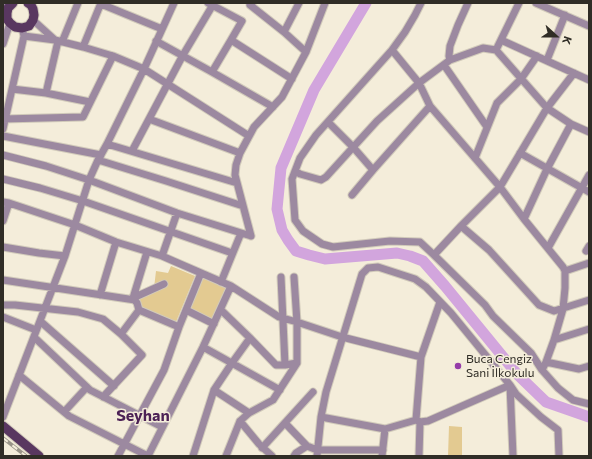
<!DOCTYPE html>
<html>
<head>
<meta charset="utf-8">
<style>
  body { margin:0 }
  #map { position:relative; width:592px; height:459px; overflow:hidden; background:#f4edda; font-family:Commissioner,sans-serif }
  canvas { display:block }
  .frame { position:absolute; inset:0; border:4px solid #302d26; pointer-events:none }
  .north { position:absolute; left:536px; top:16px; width:40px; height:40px; -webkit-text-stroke:3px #f4edda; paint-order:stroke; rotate:111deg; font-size:11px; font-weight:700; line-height:16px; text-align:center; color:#302d26 }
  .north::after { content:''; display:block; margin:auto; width:14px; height:18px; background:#302d26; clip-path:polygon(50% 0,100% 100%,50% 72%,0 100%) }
</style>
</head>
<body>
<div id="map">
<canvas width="592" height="459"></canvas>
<div class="frame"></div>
<div class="north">K</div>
</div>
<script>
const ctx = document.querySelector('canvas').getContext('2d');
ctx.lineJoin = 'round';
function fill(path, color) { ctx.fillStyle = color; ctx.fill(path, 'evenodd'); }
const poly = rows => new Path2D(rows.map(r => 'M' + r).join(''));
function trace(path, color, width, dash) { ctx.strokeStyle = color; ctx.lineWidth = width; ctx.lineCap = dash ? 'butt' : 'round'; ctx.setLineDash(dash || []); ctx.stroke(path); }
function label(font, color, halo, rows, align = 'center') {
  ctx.font = font + ' Commissioner,sans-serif'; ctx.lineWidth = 3; ctx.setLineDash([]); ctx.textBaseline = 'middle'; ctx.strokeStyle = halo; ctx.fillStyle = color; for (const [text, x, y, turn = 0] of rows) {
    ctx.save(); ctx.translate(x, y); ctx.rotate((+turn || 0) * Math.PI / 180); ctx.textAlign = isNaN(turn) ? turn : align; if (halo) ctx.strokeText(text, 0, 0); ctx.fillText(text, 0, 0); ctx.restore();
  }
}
const green = poly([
  [171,266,195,276,176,322,139,307,133,298,154,288,156,271,168,273],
  [201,273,231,286,214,324,186,310],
  [449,426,462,427,462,456,448,456]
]);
const river = poly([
  [366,3,314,90,281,168,277,209,282,230,288,240,296,251,309,255,325,259,397,253,410,256,423,261,445,286,517,374,546,402,589,417]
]);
const minor = poly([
  [208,3,242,21,231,40,292,79],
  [252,3,250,5,284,32,306,52],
  [421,3,415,15,405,32,392,50,316,135,300,158,292,179,295,220,303,231,322,244,333,247,390,241,420,242,434,255],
  [536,3,589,26],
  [3,4,3,3],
  [101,4,162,29],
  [33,20,55,40],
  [284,32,299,3],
  [24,36,55,40,83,47,113,56,144,69,249,136],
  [501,40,589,80],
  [156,41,212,72,273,107],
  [62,42,78,3],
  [3,44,10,23],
  [83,47,101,3],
  [392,50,419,83,430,106,500,187,547,108,574,73],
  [496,50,519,3],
  [450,60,449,56,450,46,458,25,468,3],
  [547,60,565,15],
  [444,65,487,127],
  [212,72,231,40],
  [12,89,46,93,90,102],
  [46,93,58,41],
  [3,119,83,117,113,56],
  [149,119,240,153],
  [328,122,353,147,373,170],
  [571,124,547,169,524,219,563,267,565,271,589,263],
  [3,129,24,36,23,32],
  [3,136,101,155],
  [107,144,237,183],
  [132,151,183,55,214,3],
  [520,153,589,192],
  [3,155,46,166,89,180,177,213,251,236],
  [475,158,497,103,521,79,537,56],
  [98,160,166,181,243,206],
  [295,171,300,174,321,180,326,177,377,121,419,83,450,60,483,48,496,50,547,108,571,124,589,132],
  [3,179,40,188,83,201,232,253],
  [352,195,373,170,430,106],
  [3,202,9,203,75,225,116,242,162,256,178,263,231,286,279,317,297,322,342,337,421,357],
  [524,219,500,187,461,226,434,255,485,305,493,316,531,353,542,370,558,388,573,400,589,404],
  [3,221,9,203],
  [461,226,489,250,539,305,554,311,589,300],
  [251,236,235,175,236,165,240,153,254,127,282,97,306,52,325,3],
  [3,247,39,253,65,256],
  [548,248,589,175],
  [586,251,589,246],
  [162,256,177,213],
  [281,277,285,365],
  [3,280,135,300],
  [221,282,241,233],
  [100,295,116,242],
  [133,298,164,284],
  [3,305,15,305,78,312,103,319,121,334,142,355,103,397],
  [139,310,179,327],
  [186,310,214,324],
  [221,310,250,338,276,365,285,365,297,363],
  [3,317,36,330],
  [40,321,114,386],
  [121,334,139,310,137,303,133,298,147,252],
  [34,337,90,390,162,427],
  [554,340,589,329],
  [203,347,280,390],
  [546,362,579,369,589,366],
  [542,370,546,362,554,340,563,309,565,288,565,271],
  [19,375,69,416,148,456],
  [214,390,249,413],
  [64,412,87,387],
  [3,417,65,256,89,180,98,160,107,144,144,69,174,3],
  [321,417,385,429,416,420],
  [240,421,259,444,272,456],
  [420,422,428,421,510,385,516,394,541,417,558,430,559,456],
  [285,423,307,446],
  [262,448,313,392],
  [118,456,164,370,179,327,201,273],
  [148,456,203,347,231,286],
  [193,456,214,390,232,363,250,338],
  [226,456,240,421,249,413,273,400,297,363,297,322,294,277],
  [294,456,296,453,307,446,317,450,383,450],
  [317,456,321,417,326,392,362,274,368,268,378,267,415,279,426,287,451,313,510,385,513,456],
  [382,456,385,429],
  [419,456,420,422,416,420,421,357,440,302]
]);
const major = poly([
  [13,3,8,8,7,13,7,19,10,23,15,27,22,28,29,26,33,20,34,15,33,9,31,5,28,3],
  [3,426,39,456]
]);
const rail = poly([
  [3,438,26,456]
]);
const markers = [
  [458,366,4,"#953ca8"]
];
const poiNames = [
  ["Buca Cengiz",466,359],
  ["Sani İlkokulu",466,373]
];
const districtNames = [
  ["Seyhan",143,416]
];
fill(green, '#e3ca91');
trace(river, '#d2a5dd', 11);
trace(minor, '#d1caba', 9);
trace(major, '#d1caba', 11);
trace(minor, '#9c89a0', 7);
trace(major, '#593760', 9);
trace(rail, '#9a9588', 3.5);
trace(rail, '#f4edda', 2, [6]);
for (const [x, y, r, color] of markers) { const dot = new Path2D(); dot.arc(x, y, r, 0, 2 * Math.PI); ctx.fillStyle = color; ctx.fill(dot); trace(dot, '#f4edda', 1.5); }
label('12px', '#302d26', '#f4edda', poiNames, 'left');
label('bold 16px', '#4c2155', '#f4edda', districtNames);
</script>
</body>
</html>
